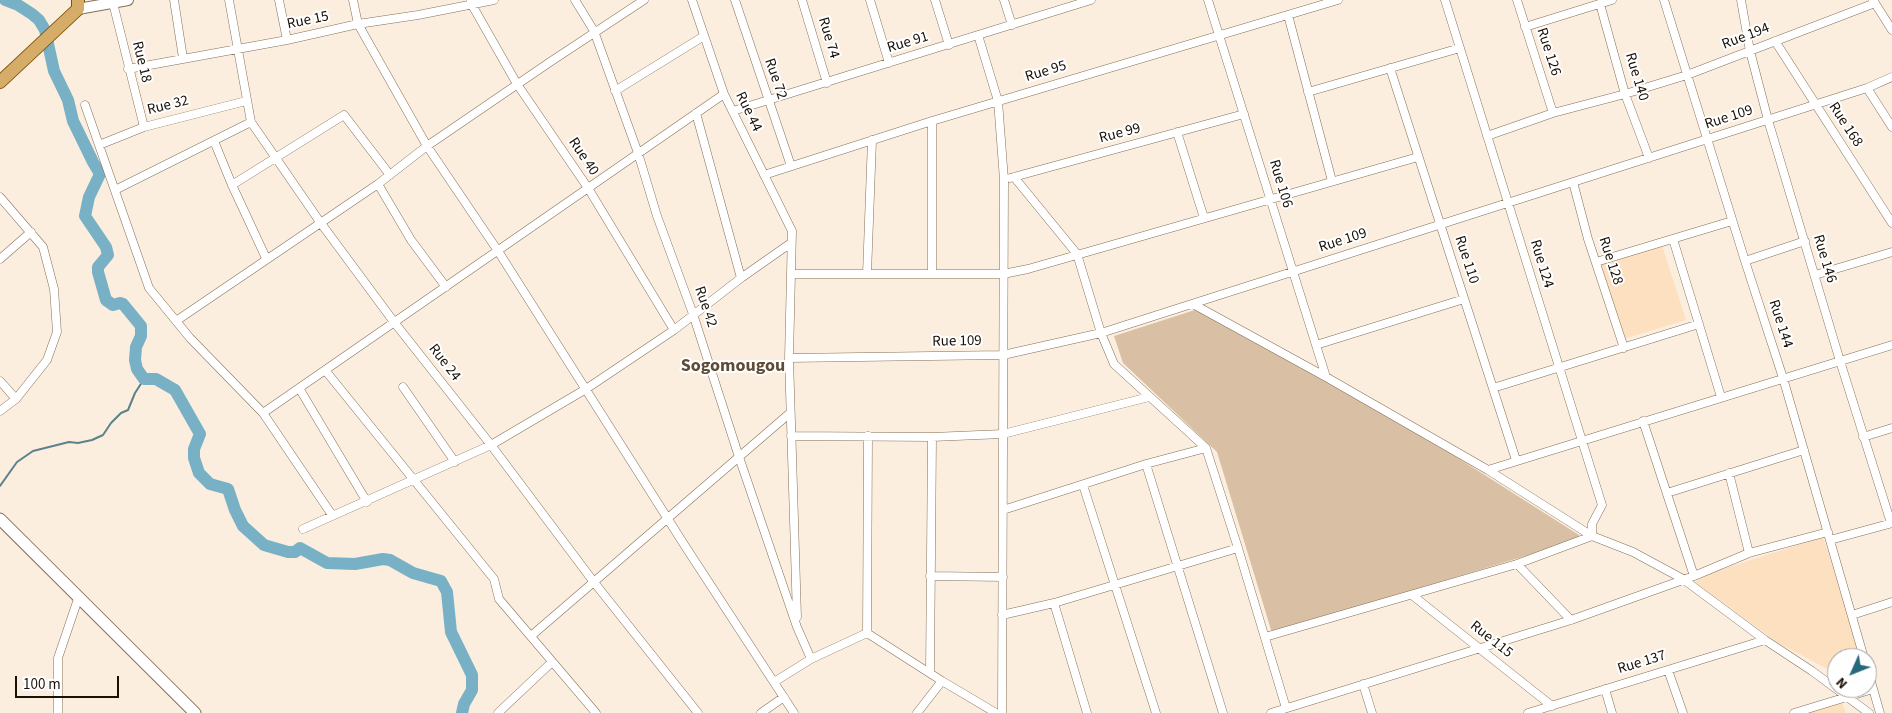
<!DOCTYPE html>
<html>
<head>
<meta charset="utf-8">
<style>
  body { margin:0 }
  #map { position:relative; width:1892px; height:713px; overflow:hidden; background:#fceedf; font-family:"Source Sans 3",sans-serif }
  canvas { display:block }
  .north { position:absolute; left:1827px; top:648px; width:50px; height:50px; box-sizing:border-box; background:#fff; border:1px solid #a3a09c; border-radius:50%; rotate:226deg; font-size:14px; font-weight:700; line-height:20px; text-align:center; color:#191108 }
  .north::after { content:''; display:block; margin:auto; width:18px; height:22px; background:#27687c; clip-path:polygon(50% 0,100% 100%,50% 72%,0 100%) }
  .scale { position:absolute; left:15px; top:676px; width:104px; height:22px; box-sizing:border-box; border:2px solid #191108; border-top:0; padding-left:6px; font-size:15px; line-height:18px; white-space:nowrap; color:#191108; -webkit-text-stroke:4px #fff; paint-order:stroke }
</style>
</head>
<body>
<div id="map">
<canvas width="1892" height="713"></canvas>
<div class="north">N</div>
<div class="scale">100 m</div>
</div>
<script>
const ctx = document.querySelector('canvas').getContext('2d');
ctx.lineJoin = 'round';
function fill(path, color) { ctx.fillStyle = color; ctx.fill(path, 'evenodd'); }
const poly = rows => new Path2D(rows.map(r => 'M' + r).join(''));
function trace(path, color, width, dash) { ctx.strokeStyle = color; ctx.lineWidth = width; ctx.lineCap = dash ? 'butt' : 'round'; ctx.setLineDash(dash || []); ctx.stroke(path); }
function label(font, color, halo, rows, align = 'center') {
  ctx.font = font + ' "Source Sans 3",sans-serif'; ctx.lineWidth = 4; ctx.setLineDash([]); ctx.textBaseline = 'middle'; ctx.strokeStyle = halo; ctx.fillStyle = color; for (const [text, x, y, turn = 0] of rows) {
    ctx.save(); ctx.translate(x, y); ctx.rotate((+turn || 0) * Math.PI / 180); ctx.textAlign = isNaN(turn) ? turn : align; if (halo) ctx.strokeText(text, 0, 0); ctx.fillText(text, 0, 0); ctx.restore();
  }
}
const built = poly([
  [1662,245,1686,320,1624,339,1601,263],
  [1823,537,1862,658,1837,658,1837,674,1778,643,1695,582,1710,573],
  [1842,702,1846,713,1805,713]
]);
const green = poly([
  [1198,309,1414,430,1579,535,1578,540,1272,633,1217,452,1123,363,1114,336]
]);
const stream = poly([
  [0,486,17,462,33,451,69,442,78,443,92,440,103,435,111,423,121,413,128,410,135,393,144,379]
]);
const river = poly([
  [5,0,18,5,32,14,39,20,45,30,54,71,68,100,73,121,93,162,100,174,89,197,85,216,106,247,108,255,98,267,98,272,106,300,113,305,120,303,123,304,141,326,141,336,136,347,135,360,137,369,144,379,156,379,175,390,200,434,194,449,194,458,199,473,210,484,228,489,235,510,243,526,264,545,288,552,295,552,300,548,327,563,355,564,383,559,390,560,413,573,441,581,447,592,451,632,472,675,472,690,464,704,462,713]
]);
const minor = poly([
  [174,0,183,58],
  [229,0,251,122,320,222,394,322,491,445,593,581,698,713],
  [279,0,287,40],
  [353,0,358,24,427,146,498,251,685,546,794,713],
  [471,0,472,5,517,84,588,188,674,330],
  [575,0,594,31,638,153,657,216,693,314,739,457,797,627,811,659],
  [692,0,724,94,792,231,789,358,797,617],
  [735,0,791,166],
  [802,0,827,83],
  [870,0,889,63],
  [935,0,949,45],
  [1004,0,1012,25],
  [1208,0,1326,377],
  [1517,0,1553,113],
  [1664,0,1745,261,1783,378,1864,658],
  [1741,0,1750,51,1768,120,1840,361,1891,523],
  [1873,0,1892,30],
  [113,3,144,127],
  [1600,4,1625,94,1649,158],
  [1288,15,1332,181],
  [1525,27,1612,0],
  [978,35,998,101,1004,180,1002,713],
  [1775,41,1892,223],
  [1390,68,1516,460],
  [128,69,287,40,358,24,418,15,494,0],
  [1867,88,1892,127],
  [615,91,704,36],
  [1308,92,1460,48],
  [85,105,149,288,190,338,263,413,332,515],
  [733,111,1091,0],
  [696,113,741,278],
  [932,121,932,274],
  [1177,132,1204,218],
  [1487,136,1553,113,1625,94,1687,75,1875,3],
  [214,141,232,185,266,258],
  [99,145,144,127,246,101],
  [764,175,932,121,1338,0],
  [1014,177,1077,254,1101,333,1114,364,1206,448,1238,548,1286,708],
  [1010,178,1244,114],
  [1573,182,1588,239,1624,348],
  [378,184,411,240,446,287],
  [232,185,344,115,390,175],
  [115,190,251,122],
  [0,197,43,247,54,289,57,332,47,360,16,399,0,411],
  [1673,239,1721,397],
  [0,259,31,232],
  [1745,261,1805,241],
  [1596,262,1732,221],
  [791,274,1003,274,1028,269,1418,157],
  [867,274,872,140],
  [1815,275,1892,252],
  [1193,304,1326,377,1488,470,1592,536,1633,552,1683,579,1765,640,1812,671,1869,713],
  [176,321,378,184,427,146,550,62,644,0],
  [1316,345,1464,299],
  [789,358,1003,355,1101,333,1867,88,1892,77],
  [325,370,494,579,499,599,596,713],
  [0,381,16,399],
  [403,387,455,462],
  [299,388,367,502],
  [1493,388,1699,324],
  [263,413,724,94],
  [1643,421,1694,576],
  [791,436,932,437,1003,434,1149,397],
  [1863,437,1892,428],
  [1146,464,1223,713],
  [1488,470,1892,345],
  [1729,473,1749,553],
  [1083,485,1156,713],
  [1667,493,1804,450],
  [1003,510,1146,464,1206,448],
  [303,529,491,445,586,389,674,330,741,278,791,243],
  [1830,540,1892,523],
  [1517,564,1571,620],
  [930,576,1003,577],
  [1412,595,1552,706],
  [1054,603,1087,713],
  [1002,615,1054,603,1238,548],
  [1852,615,1892,602],
  [867,633,868,436],
  [867,633,942,681,996,713],
  [531,636,790,413],
  [1265,637,1517,564,1592,536,1592,524,1602,505,1445,0],
  [1867,668,1880,713],
  [1668,670,1683,713],
  [930,673,932,437],
  [774,682,811,659,867,633],
  [1363,684,1372,713],
  [1605,689,1612,713],
  [58,713,58,658,79,596],
  [498,713,552,662],
  [761,713,784,697],
  [917,713,942,681],
  [1271,713,1571,620,1694,576,1749,553,1828,532],
  [1528,713,1765,640],
  [1794,713,1873,689]
]);
const tertiary = poly([
  [78,9,128,0]
]);
const secondary = poly([
  [0,519,195,713]
]);
const primary = poly([
  [0,82,78,9,78,0]
]);
const streetNames = [
  ["Rue 15",308,21,-12],
  ["Rue 194",1746,37,-21],
  ["Rue 74",828,38,73],
  ["Rue 91",908,43,-17],
  ["Rue 126",1548,52,72],
  ["Rue 18",141,62,76],
  ["Rue 95",1046,72,-17],
  ["Rue 140",1636,77,73],
  ["Rue 72",775,79,71],
  ["Rue 32",168,106,-14],
  ["Rue 44",748,112,64],
  ["Rue 109",1729,118,-18],
  ["Rue 168",1845,125,57],
  ["Rue 99",1120,134,-15],
  ["Rue 40",583,157,56],
  ["Rue 106",1280,184,73],
  ["Rue 109",1343,241,-18],
  ["Rue 146",1824,259,73],
  ["Rue 110",1466,260,72],
  ["Rue 128",1610,261,72],
  ["Rue 124",1541,264,73],
  ["Rue 42",705,307,71],
  ["Rue 144",1780,324,72],
  ["Rue 109",957,342,-1],
  ["Rue 24",444,363,52],
  ["Rue 115",1491,640,38],
  ["Rue 137",1642,663,-17]
];
const quarterNames = [
  ["Sogomougou",733,367]
];
fill(built, '#fde0c0');
fill(green, '#d9c0a4');
trace(stream, '#5c818c', 2);
trace(river, '#78b1c5', 12);
trace(minor, '#847059', 9);
trace(tertiary, '#847059', 12);
trace(secondary, '#847059', 13);
trace(primary, '#815205', 14);
trace(minor, '#fff', 8);
trace(tertiary, '#fff', 10);
trace(secondary, '#fff', 11);
trace(primary, '#d5ac68', 12);
label('15px', '#191108', '#fff', streetNames);
label('bold 18px', '#5f4c36', '#fff', quarterNames);
</script>
</body>
</html>
